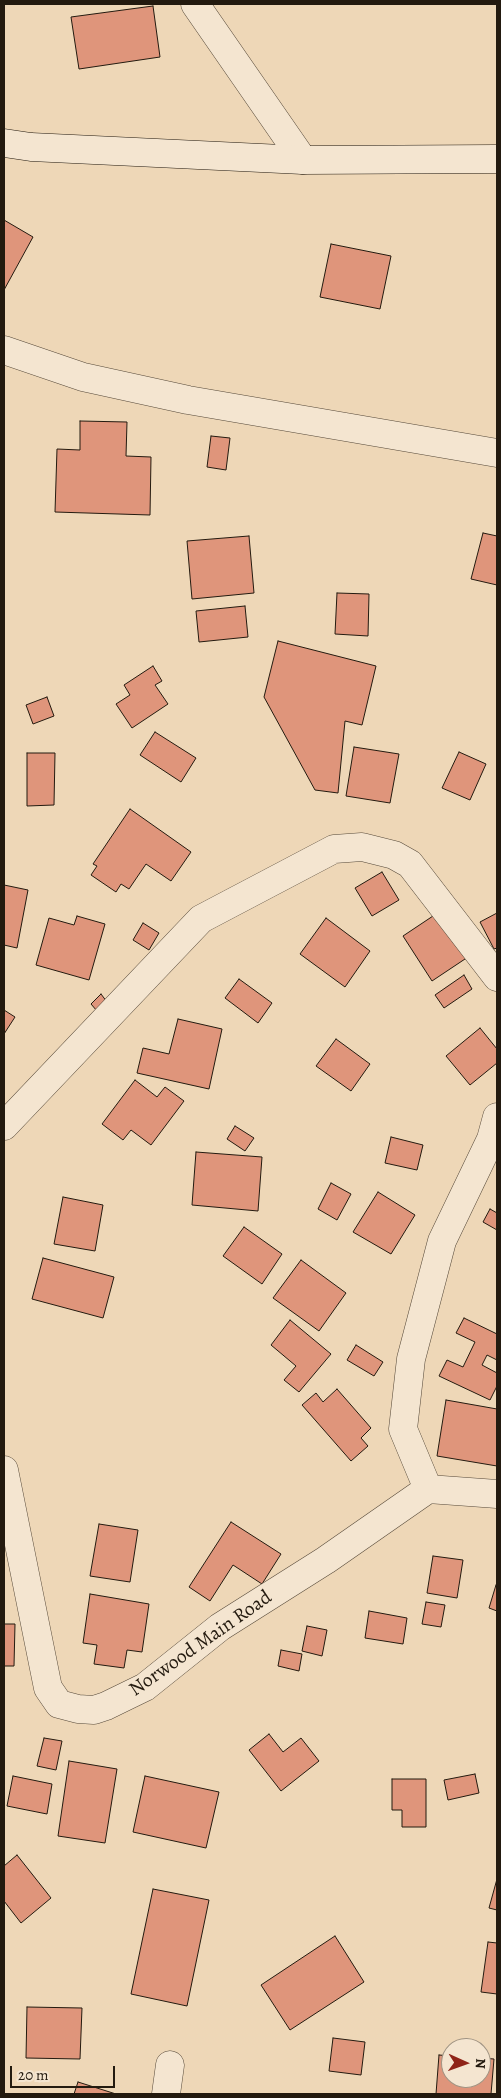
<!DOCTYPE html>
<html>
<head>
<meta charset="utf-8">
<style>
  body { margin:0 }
  #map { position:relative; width:501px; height:2098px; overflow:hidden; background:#eed7b7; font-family:Alegreya,serif }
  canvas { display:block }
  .frame { position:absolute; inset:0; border:5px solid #231a0f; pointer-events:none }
  .north { position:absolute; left:441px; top:2038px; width:50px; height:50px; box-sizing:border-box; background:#f4e5d0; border:1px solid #a09483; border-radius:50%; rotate:92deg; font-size:14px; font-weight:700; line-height:20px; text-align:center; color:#231a0f }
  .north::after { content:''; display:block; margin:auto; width:18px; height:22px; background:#8f2418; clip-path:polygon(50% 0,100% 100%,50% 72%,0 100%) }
  .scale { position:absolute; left:10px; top:2066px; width:105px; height:22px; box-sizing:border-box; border:2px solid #231a0f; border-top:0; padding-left:6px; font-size:15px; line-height:18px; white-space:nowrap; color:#231a0f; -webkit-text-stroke:4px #f4e5d0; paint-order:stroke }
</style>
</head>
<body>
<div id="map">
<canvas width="501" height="2098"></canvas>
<div class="frame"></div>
<div class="north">N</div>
<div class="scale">20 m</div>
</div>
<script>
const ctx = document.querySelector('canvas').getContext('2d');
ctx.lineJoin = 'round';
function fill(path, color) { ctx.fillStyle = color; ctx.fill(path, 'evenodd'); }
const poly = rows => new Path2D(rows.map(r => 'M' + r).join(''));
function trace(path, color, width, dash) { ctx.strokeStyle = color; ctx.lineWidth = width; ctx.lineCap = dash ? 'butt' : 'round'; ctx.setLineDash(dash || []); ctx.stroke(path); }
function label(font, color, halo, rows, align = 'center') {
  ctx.font = font + ' Alegreya,serif'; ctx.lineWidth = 5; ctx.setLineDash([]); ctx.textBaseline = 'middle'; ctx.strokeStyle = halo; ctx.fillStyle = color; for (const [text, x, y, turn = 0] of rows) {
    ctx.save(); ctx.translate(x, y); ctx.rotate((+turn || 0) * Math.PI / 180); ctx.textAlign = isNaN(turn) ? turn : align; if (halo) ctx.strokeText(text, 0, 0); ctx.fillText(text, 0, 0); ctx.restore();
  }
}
const building = poly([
  [153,6,160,57,79,69,71,17,153,6],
  [4,220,33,237,4,290,4,220],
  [331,244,391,256,380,309,320,297,331,244],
  [80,421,127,422,126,456,151,457,150,515,55,512,57,449,80,450,80,421],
  [211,436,230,438,226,470,207,467,211,436],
  [483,533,497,536,497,585,471,579,483,533],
  [249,536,254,593,192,599,187,541,249,536],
  [337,593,369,594,368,636,335,634,337,593],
  [245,606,248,637,199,642,196,611,245,606],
  [278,641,376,666,362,725,345,721,338,793,315,790,264,697,278,641],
  [153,666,162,681,155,685,168,704,132,728,116,704,130,695,124,685,153,666],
  [47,697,54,716,33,724,26,705,47,697],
  [155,732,196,758,181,782,140,755,155,732],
  [354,747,399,754,390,803,346,796,354,747],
  [459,752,486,764,470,800,442,788,459,752],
  [27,753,55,753,54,805,27,806,27,753],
  [130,809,191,852,171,881,146,864,129,889,121,884,116,892,91,875,97,866,93,864,130,809],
  [382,872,399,900,372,916,355,888,382,872],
  [4,885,28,890,17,948,4,945,4,885],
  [439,912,468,957,432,981,403,936,439,912],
  [497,913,497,948,494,949,480,922,497,913],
  [77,916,105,924,89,980,36,965,49,918,74,925,77,916],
  [326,918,370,951,345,987,300,954,326,918],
  [143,923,159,933,149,950,133,940,143,923],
  [464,975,472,989,444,1008,435,995,464,975],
  [239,979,272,1003,258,1023,225,998,239,979],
  [101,994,107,1002,97,1011,91,1004,101,994],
  [4,1010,15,1017,4,1034,4,1010],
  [178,1019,222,1029,209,1089,137,1073,143,1048,169,1054,178,1019],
  [480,1028,497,1049,497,1063,470,1085,446,1056,480,1028],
  [336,1039,370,1064,351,1091,316,1066,336,1039],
  [135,1080,157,1097,165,1087,184,1101,151,1145,131,1130,123,1140,102,1124,135,1080],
  [235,1126,254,1138,245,1151,227,1139,235,1126],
  [391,1137,423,1145,417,1170,385,1163,391,1137],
  [196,1152,262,1157,258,1211,192,1205,196,1152],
  [331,1183,351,1194,337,1220,318,1209,331,1183],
  [378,1192,415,1215,391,1254,353,1232,378,1192],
  [63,1197,103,1205,95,1251,54,1244,63,1197],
  [490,1209,497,1213,497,1230,483,1222,490,1209],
  [244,1227,282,1254,262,1284,223,1256,244,1227],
  [43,1258,114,1277,103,1318,32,1299,43,1258],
  [301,1260,346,1293,319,1331,273,1298,301,1260],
  [464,1318,497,1334,497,1360,487,1355,482,1365,497,1373,497,1386,490,1400,439,1376,447,1360,463,1367,475,1342,456,1333,464,1318],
  [290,1320,331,1354,299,1392,284,1380,296,1366,271,1345,290,1320],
  [356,1345,383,1362,374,1376,347,1360,356,1345],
  [337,1389,371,1428,361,1438,368,1446,351,1461,302,1405,316,1393,323,1402,337,1389],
  [446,1400,497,1409,497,1466,437,1456,446,1400],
  [231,1522,281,1554,262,1584,233,1565,210,1601,189,1587,231,1522],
  [99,1524,138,1530,130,1582,90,1576,99,1524],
  [433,1556,463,1560,457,1598,427,1593,433,1556],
  [496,1585,497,1585,497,1611,489,1608,496,1585],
  [90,1594,149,1604,142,1652,127,1650,124,1668,94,1664,97,1645,83,1643,90,1594],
  [426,1602,445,1605,441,1627,422,1624,426,1602],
  [369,1611,407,1618,403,1644,365,1638,369,1611],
  [4,1624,15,1624,14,1666,4,1666,4,1624],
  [307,1626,327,1630,322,1656,302,1651,307,1626],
  [281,1650,302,1654,299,1671,278,1666,281,1650],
  [269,1734,283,1752,301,1738,319,1761,281,1791,249,1750,269,1734],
  [44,1738,62,1741,56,1770,37,1766,44,1738],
  [69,1761,117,1769,105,1843,58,1836,69,1761],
  [475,1774,479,1793,448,1800,444,1780,475,1774],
  [13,1776,52,1784,47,1814,7,1806,13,1776],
  [145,1776,219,1792,206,1848,133,1832,145,1776],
  [392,1779,426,1779,426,1827,402,1827,402,1810,392,1810,392,1779],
  [17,1855,51,1898,21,1923,4,1901,4,1866,17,1855],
  [497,1879,497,1910,489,1908,497,1879],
  [153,1889,209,1900,187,2006,131,1994,153,1889],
  [335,1936,364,1982,290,2030,261,1985,335,1936],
  [488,1942,497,1943,497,1994,481,1992,488,1942],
  [27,2007,82,2008,80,2059,26,2058,27,2007],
  [333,2038,365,2042,361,2075,329,2071,333,2038],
  [439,2055,451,2056,451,2078,481,2078,481,2058,494,2059,491,2094,436,2094,439,2055],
  [78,2082,116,2094,74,2094,78,2082]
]);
const street = poly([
  [195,4,303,160],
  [4,350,83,377,188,400,497,453],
  [4,1126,201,919,334,849,362,847,394,855,410,864,497,977],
  [4,1470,48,1688,59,1704,78,1709,94,1710,106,1706,145,1687,220,1627,326,1560,428,1489,497,1494],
  [428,1489,403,1429,411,1359,442,1241,491,1139,497,1117],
  [166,2094,170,2065]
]);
const secondary = poly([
  [4,143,31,147,303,160,497,159]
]);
const streetNames = [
  ["Norwood Main Road",201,1644,-35]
];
fill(building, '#df957b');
trace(building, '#231a0f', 1);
trace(street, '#564939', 29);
trace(secondary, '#231a0f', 29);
trace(street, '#f4e5d0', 28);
trace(secondary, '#f4e5d0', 28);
label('20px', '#231a0f', '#f4e5d0', streetNames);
</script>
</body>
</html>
